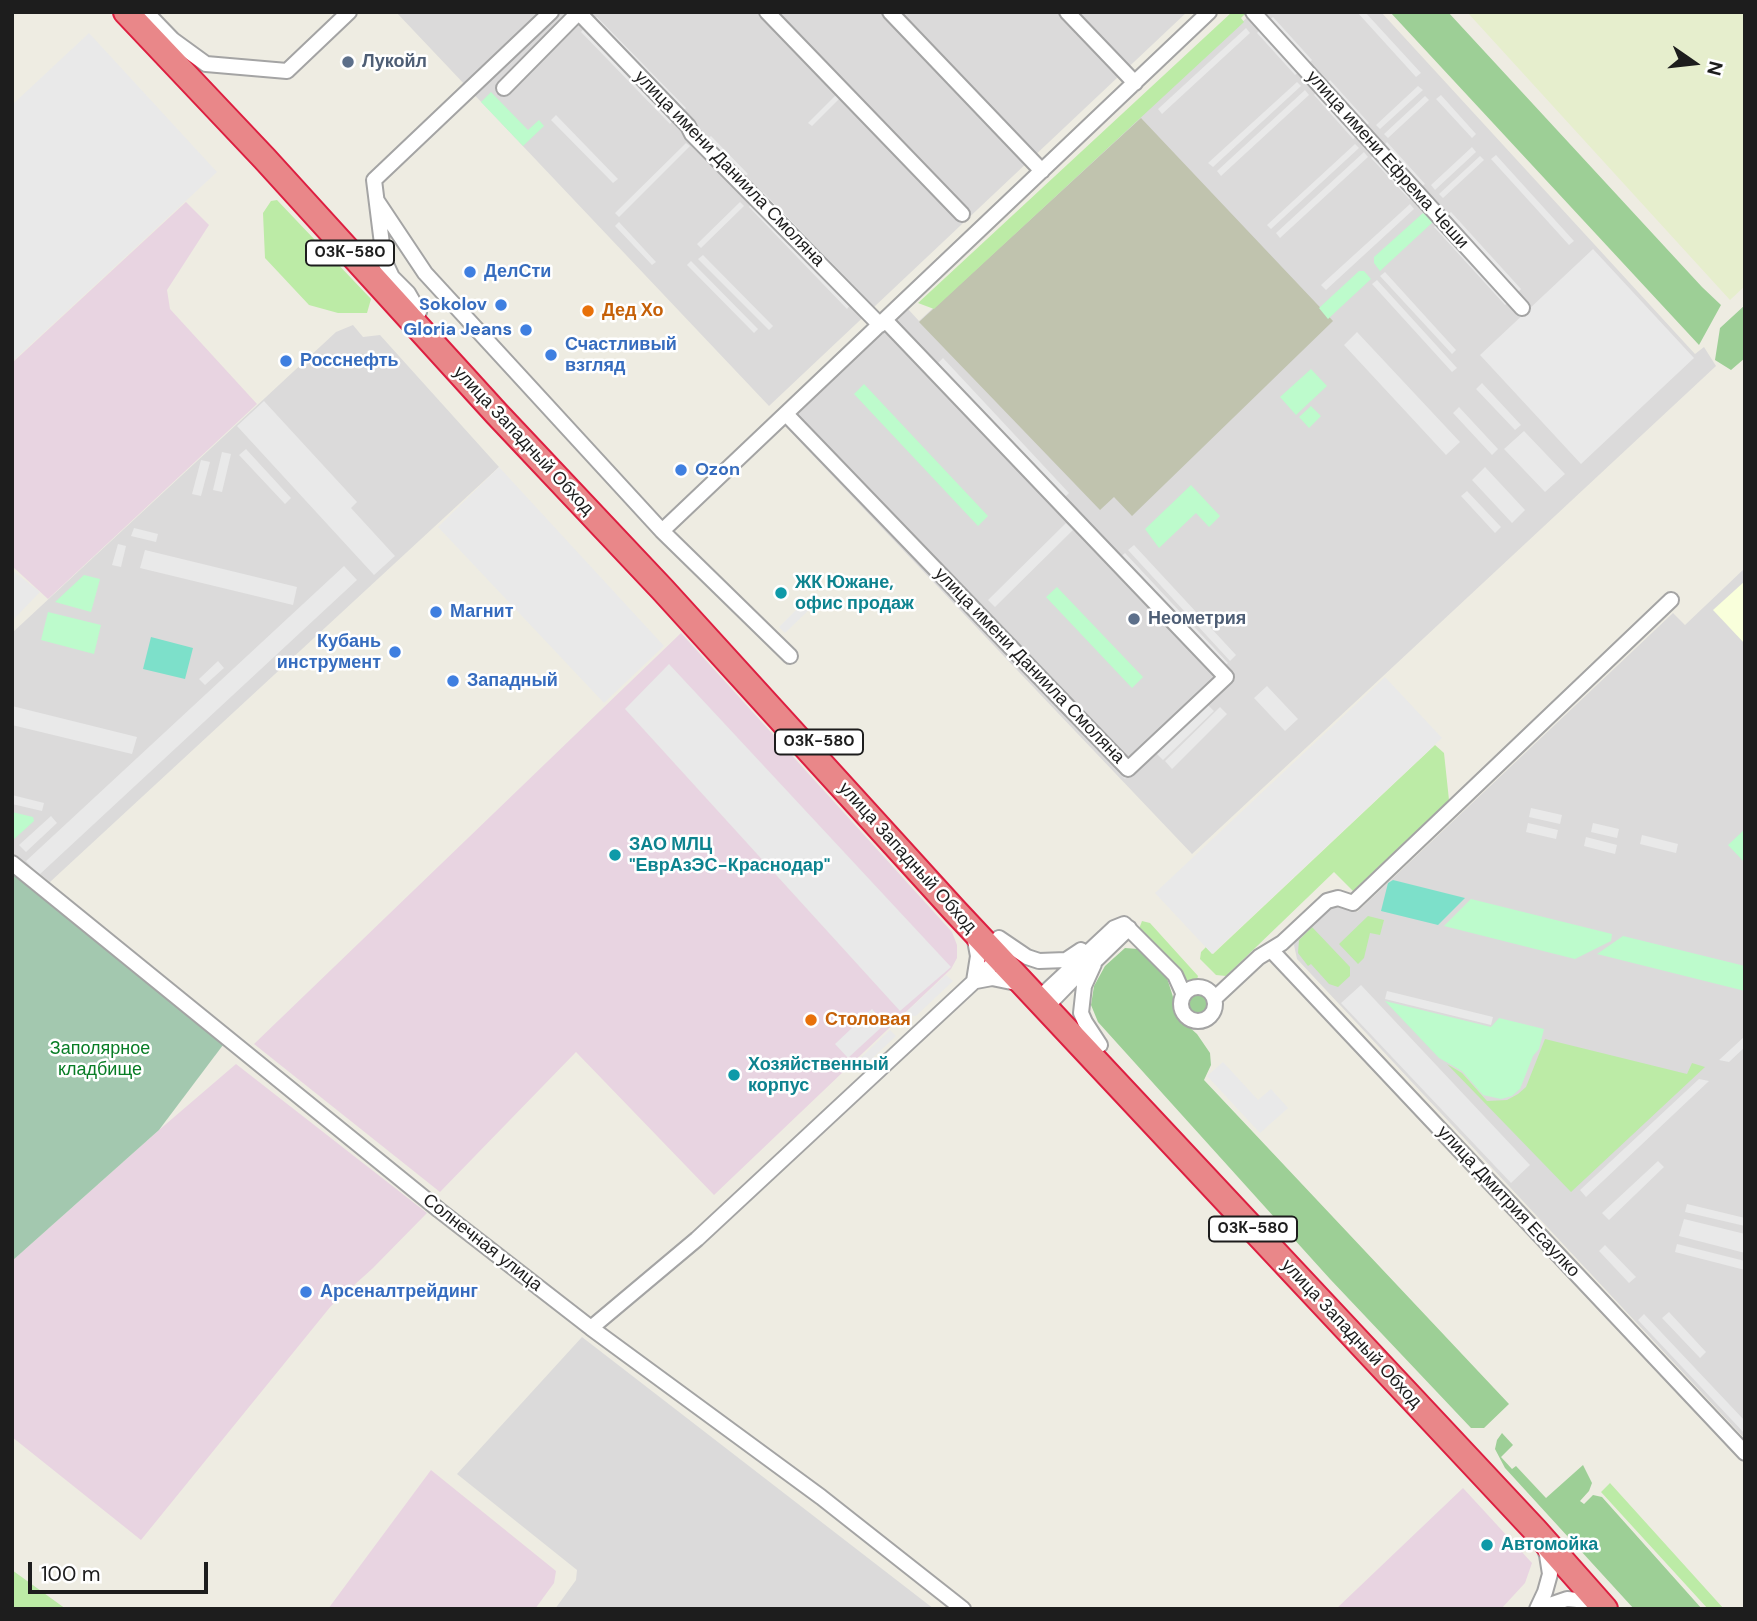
<!DOCTYPE html>
<html>
<head>
<meta charset="utf-8">
<style>
  body { margin:0 }
  #map { position:relative; width:1757px; height:1621px; overflow:hidden; background:#eeece2; font-family:"DM Sans",sans-serif }
  canvas { display:block }
  .frame { position:absolute; inset:0; border:14px solid #1d1d1d; pointer-events:none }
  .north { position:absolute; left:1659px; top:28px; width:70px; height:70px; -webkit-text-stroke:5px #fff; paint-order:stroke; rotate:104deg; font-size:19px; font-weight:700; line-height:28px; text-align:center; color:#1d1d1d }
  .north::after { content:''; display:block; margin:auto; width:24px; height:32px; background:#1d1d1d; clip-path:polygon(50% 0,100% 100%,50% 72%,0 100%) }
  .scale { position:absolute; left:28px; top:1562px; width:180px; height:32px; box-sizing:border-box; border:4px solid #1d1d1d; border-top:0; padding-left:9px; font-size:21px; line-height:24px; white-space:nowrap; color:#1d1d1d; -webkit-text-stroke:5px #fff; paint-order:stroke }
</style>
</head>
<body>
<div id="map">
<canvas width="1757" height="1621"></canvas>
<div class="frame"></div>
<div class="north">N</div>
<div class="scale">100 m</div>
</div>
<script>
const ctx = document.querySelector('canvas').getContext('2d');
ctx.lineJoin = 'round';
function fill(path, color) { ctx.fillStyle = color; ctx.fill(path, 'evenodd'); }
const poly = rows => new Path2D(rows.map(r => 'M' + r).join(''));
function trace(path, color, width, dash) { ctx.strokeStyle = color; ctx.lineWidth = width; ctx.lineCap = dash ? 'butt' : 'round'; ctx.setLineDash(dash || []); ctx.stroke(path); }
function label(font, color, halo, rows, align = 'center') {
  ctx.font = font + ' "DM Sans",sans-serif'; ctx.lineWidth = 5; ctx.setLineDash([]); ctx.textBaseline = 'middle'; ctx.strokeStyle = halo; ctx.fillStyle = color; for (const [text, x, y, turn = 0] of rows) {
    ctx.save(); ctx.translate(x, y); ctx.rotate((+turn || 0) * Math.PI / 180); ctx.textAlign = isNaN(turn) ? turn : align; if (halo) ctx.strokeText(text, 0, 0); ctx.fillText(text, 0, 0); ctx.restore();
  }
}
const residential = poly([
  [396,12,1187,12,769,406],
  [1253,12,1381,12,1695,354,1704,347,1716,366,1192,854,785,426,908,309,919,321],
  [353,325,363,337,380,335,499,467,50,882,12,852,12,633,336,332],
  [1745,568,1745,1439,1297,959,1294,945,1296,939,1332,905,1357,912,1673,613,1685,625],
  [582,1337,934,1609,555,1609,576,1580,577,1570,457,1474]
]);
const industrial = poly([
  [186,202,209,225,167,290,170,309,257,404,48,599,12,566,12,363],
  [681,633,952,932,957,945,957,958,951,969,714,1195,576,1052,440,1192,254,1044],
  [236,1064,427,1213,373,1268,331,1306,141,1540,12,1437,12,1261,159,1130],
  [431,1470,556,1571,554,1583,535,1609,328,1609],
  [1463,1488,1532,1563,1525,1583,1501,1609,1336,1609]
]);
const education = poly([
  [1745,581,1745,644,1713,610]
]);
const construction = poly([
  [1141,118,1333,321,1132,516,1114,497,1100,510,919,322]
]);
const farmland = poly([
  [1467,12,1745,12,1745,286,1730,300]
]);
const grass = poly([
  [1232,12,1244,12,1245,14,1241,18,1244,22,934,309,918,303],
  [277,200,371,299,367,313,338,313,309,305,265,258,263,213,271,201],
  [1435,745,1444,753,1449,800,1353,891,1334,872,1226,976,1216,975,1200,959,1201,952,1206,947,1213,954],
  [1368,916,1384,920,1380,935,1370,933,1364,958,1358,964,1339,944],
  [1142,921,1150,923,1198,976,1196,983,1190,983,1141,932,1139,929],
  [1312,927,1350,967,1350,976,1338,987,1329,984,1311,964,1308,966,1298,953,1299,940],
  [1545,1039,1687,1074,1692,1063,1705,1067,1571,1192,1447,1064,1462,1073,1487,1101,1507,1100,1518,1094,1526,1087],
  [1610,1483,1724,1609,1708,1609,1601,1492],
  [12,1570,66,1609,12,1609]
]);
const forest = poly([
  [1390,12,1448,12,1702,287,1721,305,1699,345],
  [1745,305,1745,358,1731,370,1715,360,1720,328],
  [1125,948,1138,949,1144,952,1167,978,1180,1019,1197,1034,1210,1053,1211,1065,1204,1080,1509,1404,1484,1428,1471,1428,1330,1279,1098,1022,1091,1005,1094,986,1105,966],
  '1186 1004a11 11 0 1 1 22 0a11 11 0 1 1-22 0Z',
  [1502,1433,1513,1445,1501,1457,1512,1469,1516,1466,1546,1498,1583,1465,1592,1483,1589,1491,1580,1501,1584,1504,1593,1495,1602,1497,1702,1609,1634,1609,1505,1468,1495,1449,1497,1440]
]);
const cemetery = poly([
  [12,871,223,1045,159,1130,12,1261]
]);
const park = poly([
  [491,92,528,130,539,120,544,126,523,146,481,102],
  [1423,213,1433,222,1380,271,1374,263,1374,257],
  [1359,271,1364,271,1371,279,1328,319,1319,308],
  [1311,369,1327,386,1296,415,1280,397],
  [864,384,988,516,978,526,854,394],
  [1311,406,1321,416,1309,428,1299,417],
  [1191,485,1220,516,1209,527,1196,513,1159,548,1145,529],
  [84,575,100,579,91,612,55,602],
  [1057,587,1143,677,1132,688,1046,597],
  [48,612,101,625,94,654,41,640],
  [12,812,33,817,34,821,12,841],
  [1745,829,1745,863,1728,845],
  [1471,899,1612,934,1611,941,1575,959,1444,926],
  [1623,936,1745,966,1745,991,1597,954],
  [1385,1001,1491,1027,1499,1018,1544,1029,1539,1049,1533,1056,1520,1089,1512,1096,1501,1099,1483,1095,1462,1071,1439,1058]
]);
const pitch = poly([
  [151,637,193,648,185,679,143,669],
  [1393,880,1465,898,1438,925,1381,911,1388,883]
]);
const parking = poly([
  [1357,12,1365,12,1421,73,1416,77],
  [597,17,686,108,681,113,592,21],
  [1273,17,1312,60,1307,65,1268,21],
  [585,27,675,119,670,124,581,32],
  [1246,28,1250,33,1162,114,1158,109],
  [1261,29,1300,71,1295,75,1257,33],
  [89,33,217,172,12,362,12,105],
  [1330,80,1369,123,1365,127,1326,84],
  [1297,82,1301,86,1213,167,1208,163],
  [1418,86,1423,90,1380,129,1376,125],
  [1305,90,1309,95,1221,176,1217,171],
  [1318,91,1358,134,1353,139,1314,95],
  [837,94,841,97,812,126,808,123],
  [1441,95,1476,134,1472,138,1436,99],
  [1425,96,1429,100,1388,138,1384,134],
  [556,115,618,179,613,183,551,120],
  [711,136,748,174,743,178,706,140],
  [1387,142,1425,184,1420,188,1383,147],
  [686,143,690,146,619,217,615,213],
  [1355,144,1359,148,1271,229,1267,225],
  [1472,147,1476,152,1435,190,1431,185],
  [1364,152,1368,157,1280,238,1276,233],
  [1375,154,1413,195,1409,199,1371,158],
  [1496,155,1574,241,1569,245,1491,159],
  [1480,156,1484,160,1443,198,1439,194],
  [763,192,862,294,858,298,759,197],
  [740,202,744,206,701,248,697,244],
  [753,203,851,304,847,309,749,207],
  [1410,204,1414,209,1326,290,1321,285],
  [1451,212,1521,289,1517,294,1446,216],
  [619,222,656,262,652,265,615,226],
  [1439,223,1510,301,1505,305,1434,227],
  [1593,249,1694,358,1581,464,1480,355],
  [703,255,773,326,769,330,698,259],
  [691,261,758,329,754,333,687,265],
  [1385,272,1456,350,1452,354,1380,276],
  [1377,280,1457,368,1452,372,1372,284],
  [1357,332,1460,442,1446,455,1344,345],
  [943,358,1069,493,1063,499,937,364],
  [1482,383,1521,425,1515,430,1476,389],
  [264,401,357,502,351,508,395,556,374,575,237,426],
  [1459,407,1498,449,1492,455,1453,413],
  [1524,431,1565,474,1545,492,1504,449],
  [246,449,291,498,285,504,239,455],
  [222,452,231,454,222,492,213,490],
  [201,460,210,462,201,496,192,494],
  [499,467,664,646,604,703,438,527],
  [1485,467,1525,510,1512,523,1472,480],
  [1467,491,1501,527,1495,533,1461,496],
  [1066,523,1073,530,995,607,988,600],
  [134,528,158,534,156,542,131,536],
  [118,544,126,546,121,567,112,565],
  [1134,545,1236,655,1230,661,1128,550],
  [145,550,297,587,293,605,140,568],
  [1125,553,1228,663,1222,668,1119,558],
  [344,566,357,580,39,875,26,861],
  [12,570,40,592,12,621],
  [809,597,815,604,785,633,779,627],
  [981,622,1128,775,1125,779,978,626],
  [218,661,224,668,205,685,199,679],
  [669,664,951,967,900,1011,625,709],
  [1385,677,1442,738,1212,954,1155,893],
  [1267,686,1298,719,1285,731,1254,698],
  [1207,704,1214,711,1163,760,1156,753],
  [12,706,137,737,132,754,12,725],
  [1220,707,1227,714,1172,769,1165,761],
  [12,795,44,803,42,811,12,804],
  [1531,808,1562,815,1560,824,1529,817],
  [51,816,57,823,26,852,19,845],
  [1528,823,1558,830,1556,839,1526,832],
  [1593,823,1619,829,1617,838,1591,832],
  [1642,835,1678,844,1676,853,1640,844],
  [1586,837,1617,845,1615,854,1584,846],
  [946,975,953,981,916,1016,903,1015],
  [1361,985,1530,1165,1511,1183,1341,1003],
  [1387,991,1493,1017,1491,1025,1385,999],
  [872,1009,885,1024,848,1058,835,1044],
  [890,1030,896,1036,858,1072,852,1066],
  [1745,1036,1745,1047,1729,1062,1719,1060],
  [1223,1062,1258,1100,1271,1089,1288,1108,1260,1133,1207,1076],
  [1699,1079,1709,1081,1586,1197,1580,1190],
  [1658,1161,1664,1167,1609,1220,1602,1213],
  [1687,1204,1745,1218,1745,1226,1685,1212],
  [1684,1219,1745,1234,1745,1253,1679,1236],
  [1677,1244,1745,1261,1745,1270,1675,1252],
  [1605,1245,1636,1277,1629,1283,1599,1251],
  [1669,1312,1706,1352,1700,1358,1662,1318],
  [1644,1314,1745,1421,1745,1434,1638,1320]
]);
const street = poly([
  [146,12,173,40,206,64,287,71,349,12],
  [581,12,584,18,688,126,692,134,880,325],
  [767,12,962,214],
  [890,12,1042,171],
  [1067,12,1135,83],
  [1253,12,1522,308],
  [504,88,579,12],
  [377,201,425,273,662,531,790,656],
  [419,312,408,293,392,277,384,260,374,180,551,12],
  [786,414,1128,769,1226,677,885,320],
  [662,531,1209,12],
  [12,863,439,1210,591,1328,821,1497,963,1609],
  [974,935,978,956,974,981],
  [999,938,1027,957,1039,961,1066,960,1081,950],
  [1271,950,1745,1453],
  [1094,964,1084,986,1081,1013,1085,1022,1100,1045],
  [976,981,992,978,1021,984],
  '1181 1004a17 17 0 1 1 34 0a17 17 0 1 1-34 0Z',
  [1038,999,1114,928,1124,924,1175,975,1184,995],
  [1214,999,1259,957,1282,943,1327,901,1338,898,1353,903,1671,600],
  [1046,1007,1083,969,1097,959,1129,928],
  [591,1328,697,1239,1009,949],
  [1537,1609,1545,1592,1550,1574,1547,1555,1544,1547],
  [1538,1609,1567,1599,1588,1601,1597,1604]
]);
const highway = poly([
  [126,12,265,159,497,414,663,590,956,912,1535,1530,1605,1609]
]);
const markers = [
  [348,62,7,"#5c6f8a"],
  [470,272,7,"#3f7fe0"],
  [501,305,7,"#3f7fe0"],
  [588,311,7,"#e8710a"],
  [526,330,7,"#3f7fe0"],
  [551,355,7,"#3f7fe0"],
  [286,361,7,"#3f7fe0"],
  [681,470,7,"#3f7fe0"],
  [781,593,7,"#0f9aa8"],
  [436,612,7,"#3f7fe0"],
  [1134,619,7,"#5c6f8a"],
  [395,652,7,"#3f7fe0"],
  [453,681,7,"#3f7fe0"],
  [615,855,7,"#0f9aa8"],
  [811,1020,7,"#e8710a"],
  [734,1075,7,"#0f9aa8"],
  [306,1292,7,"#3f7fe0"],
  [1487,1545,7,"#0f9aa8"]
];
const shields = [
  [350,253,88],
  [819,742,88],
  [1253,1229,88]
];
const shieldNames = [
  ["03К-580",350,253],
  ["03К-580",819,742],
  ["03К-580",1253,1229]
];
const serviceNames = [
  ["Лукойл",362,62],
  ["Неометрия",1148,619]
];
const streetNames = [
  ["улица имени Ефрема Чеши",1387,160,48],
  ["улица имени Даниила Смоляна",729,169,46],
  ["улица Западный Обход",523,441,47],
  ["улица имени Даниила Смоляна",1029,666,46],
  ["улица Западный Обход",907,858,48],
  ["улица Дмитрия Есаулко",1508,1202,47],
  ["Солнечная улица",482,1243,38],
  ["улица Западный Обход",1351,1334,47]
];
const shopNames = [
  ["ДелСти",484,272],
  ["Sokolov",487,305,"right"],
  ["Gloria Jeans",512,330,"right"],
  ["Счастливый",565,345],
  ["взгляд",565,366],
  ["Росснефть",300,361],
  ["Ozon",695,470],
  ["Магнит",450,612],
  ["Кубань",381,642,"right"],
  ["инструмент",381,663,"right"],
  ["Западный",467,681],
  ["Арсеналтрейдинг",320,1292]
];
const foodNames = [
  ["Дед Хо",602,311],
  ["Столовая",825,1020]
];
const cultureNames = [
  ["ЖК Южане,",795,583],
  ["офис продаж",795,604],
  ["ЗАО МЛЦ",629,845],
  ["\"ЕврАзЭС-Краснодар\"",629,866],
  ["Хозяйственный",748,1065],
  ["корпус",748,1086],
  ["Автомойка",1501,1545]
];
const parkNames = [
  ["Заполярное",100,1049],
  ["кладбище",100,1070]
];
fill(residential, '#dbdada');
fill(industrial, '#e8d4e1');
fill(education, '#f9ffdb');
fill(construction, '#c0c3ae');
fill(farmland, '#e6eecd');
fill(grass, '#bceba6');
fill(forest, '#9dcf96');
fill(cemetery, '#a3c8af');
fill(park, '#bdfbcc');
fill(pitch, '#7de0ca');
fill(parking, '#e9e9e9');
trace(street, '#a4a4a4', 18);
trace(highway, '#dd1f41', 28);
trace(street, '#fff', 14);
trace(highway, '#e98789', 24);
for (const [x, y, r, color] of markers) { const dot = new Path2D(); dot.arc(x, y, r, 0, 2 * Math.PI); ctx.fillStyle = color; ctx.fill(dot); trace(dot, '#fff', 2.5); }
for (const [x, y, w] of shields) { const box = new Path2D(); box.roundRect(x - w / 2, y - 12.5, w, 25, 5); ctx.fillStyle = '#fff'; ctx.fill(box); trace(box, '#1d1d1d', 2); }
label('bold 16px', '#1d1d1d', null, shieldNames);
label('bold 18px', '#4e5e75', '#fff', serviceNames, 'left');
label('18px', '#1d1d1d', '#fff', streetNames);
label('bold 18px', '#366cbe', '#fff', shopNames, 'left');
label('bold 18px', '#c56008', '#fff', foodNames, 'left');
label('bold 18px', '#0d838f', '#fff', cultureNames, 'left');
label('18px', '#087d25', '#fff', parkNames);
</script>
</body>
</html>
